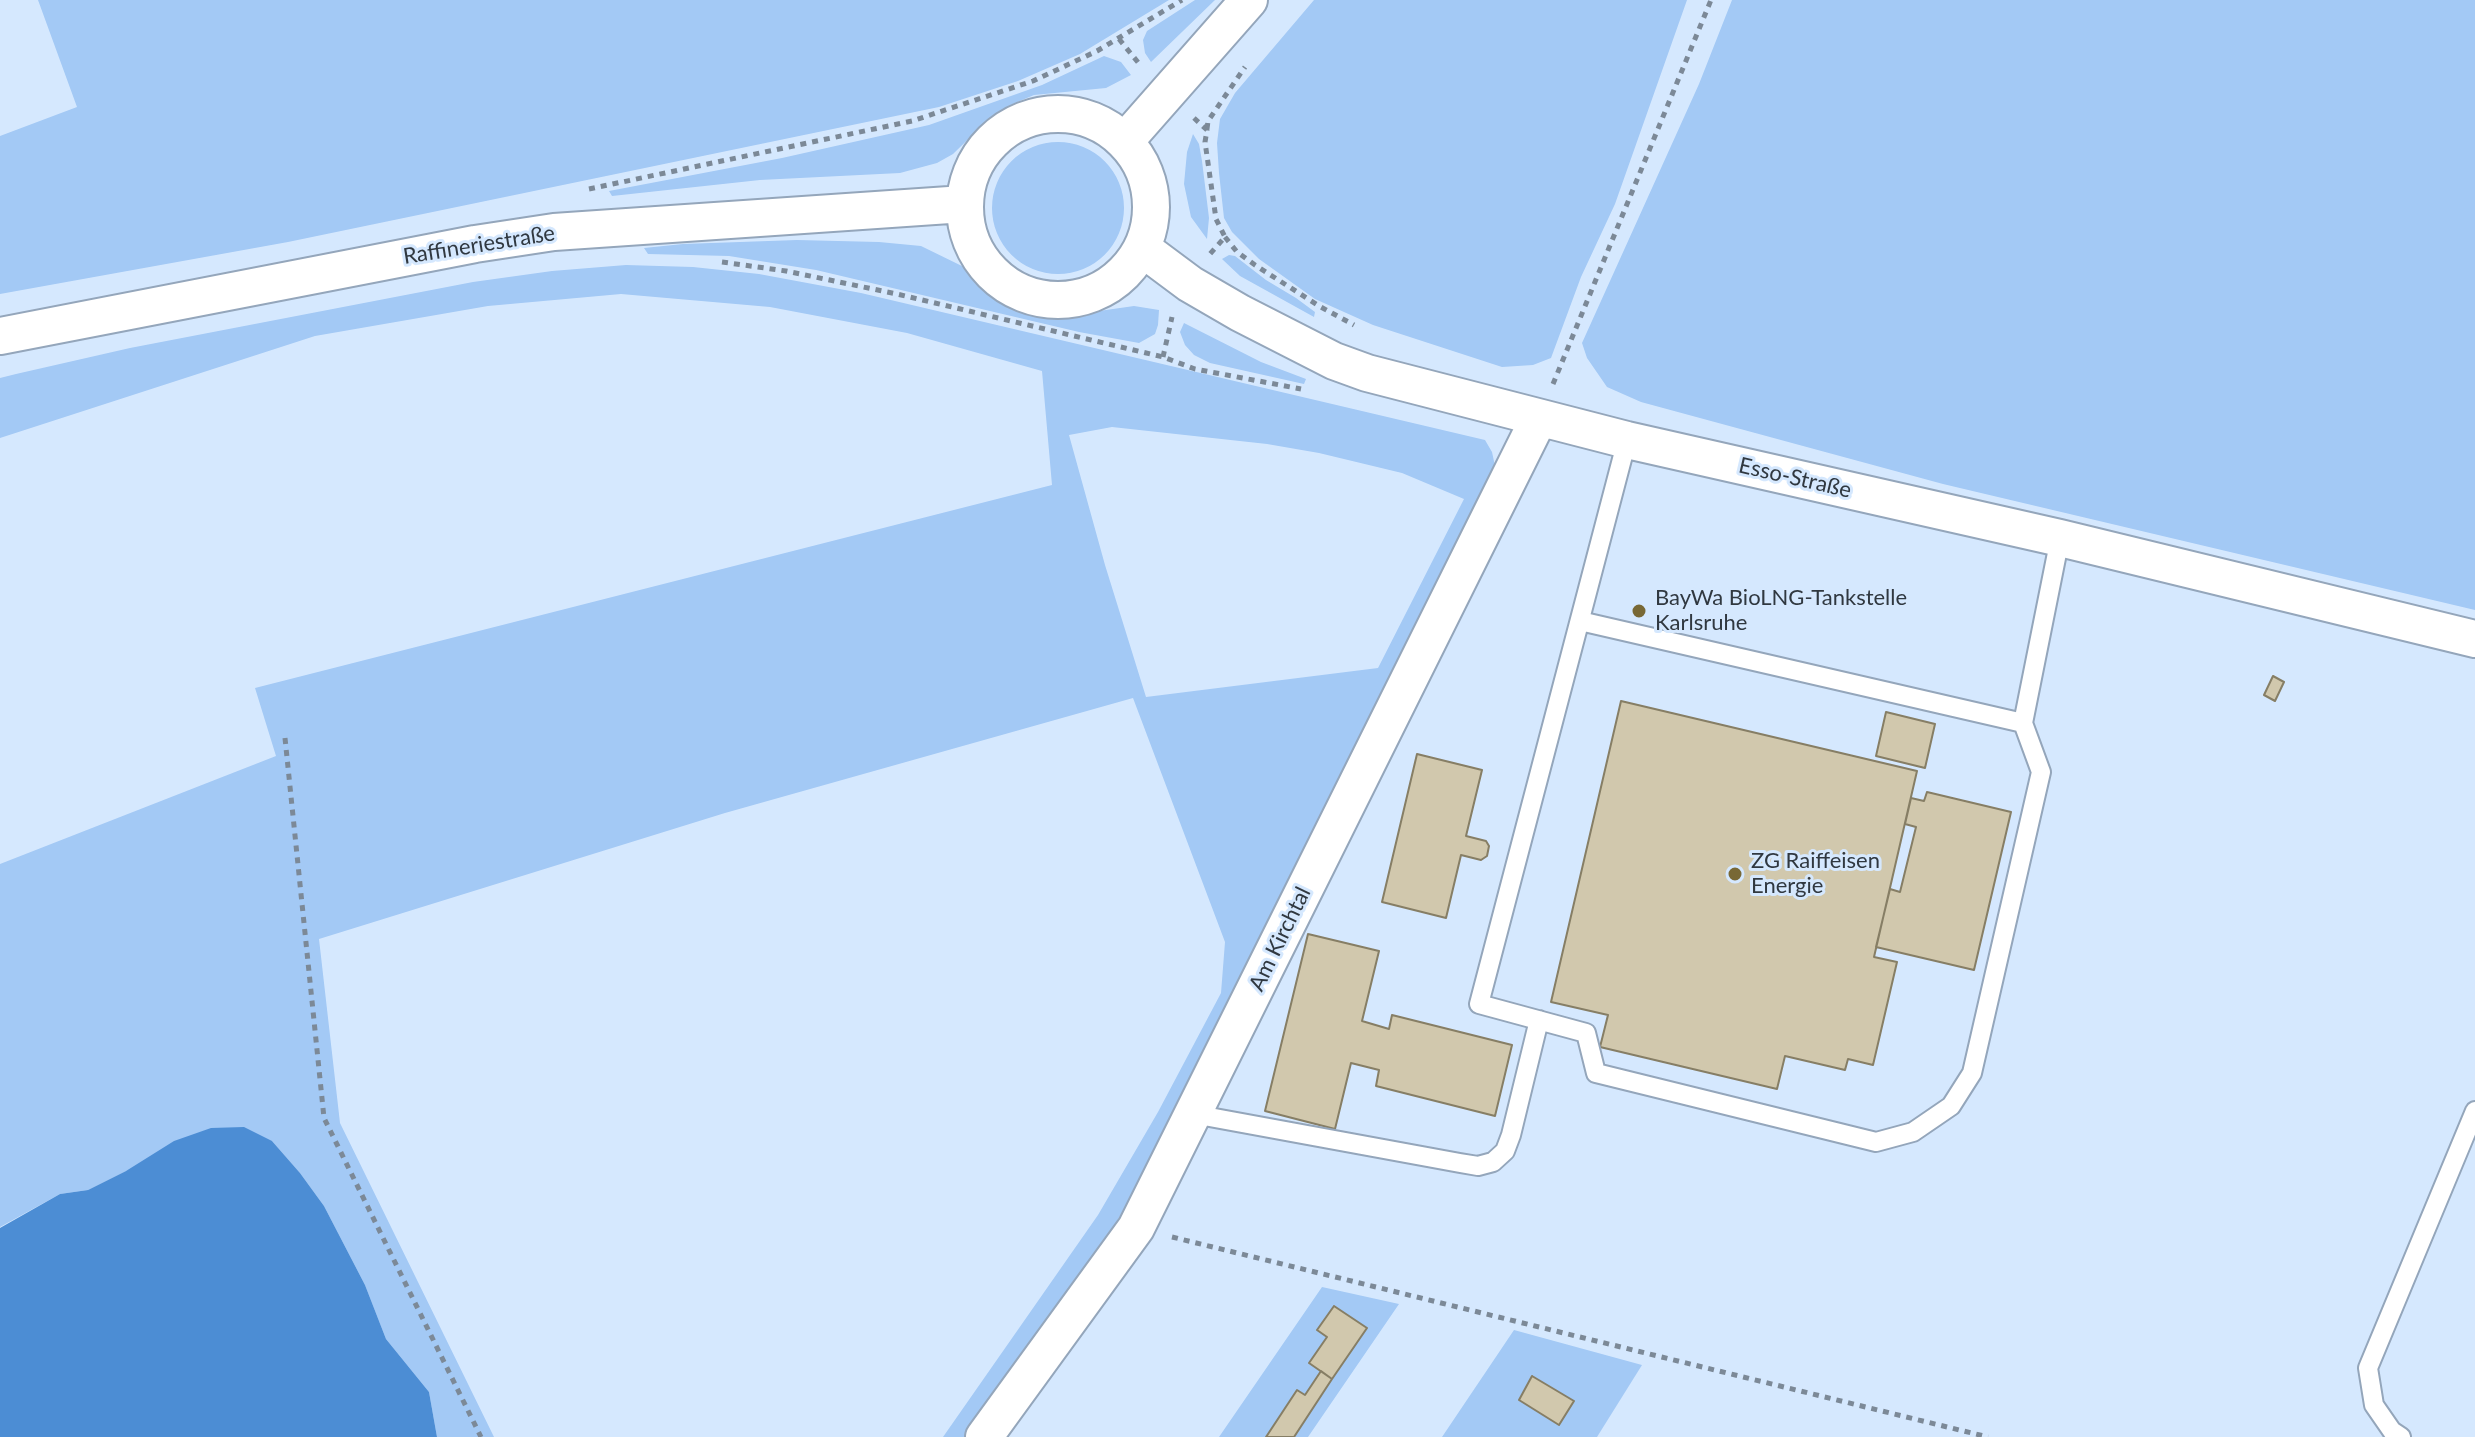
<!DOCTYPE html>
<html>
<head>
<meta charset="utf-8">
<style>
  body { margin:0 }
  canvas { display:block; background:#d5e8fe }
</style>
</head>
<body>
<canvas width="2475" height="1437"></canvas>
<script>
const ctx = document.querySelector('canvas').getContext('2d');
ctx.lineJoin = 'round';
function fill(path, color) { ctx.fillStyle = color; ctx.fill(path, 'evenodd'); }
const poly = rows => new Path2D(rows.map(r => 'M' + r).join(''));
function trace(path, color, width, dash) { ctx.strokeStyle = color; ctx.lineWidth = width; ctx.lineCap = dash ? 'butt' : 'round'; ctx.setLineDash(dash || []); ctx.stroke(path); }
function label(font, color, halo, rows, align = 'center') {
  ctx.font = font + ' Lato,sans-serif'; ctx.lineWidth = 6; ctx.setLineDash([]); ctx.textBaseline = 'middle'; ctx.strokeStyle = halo; ctx.fillStyle = color; for (const [text, x, y, turn = 0] of rows) {
    ctx.save(); ctx.translate(x, y); ctx.rotate((+turn || 0) * Math.PI / 180); ctx.textAlign = isNaN(turn) ? turn : align; if (halo) ctx.strokeText(text, 0, 0); ctx.fillText(text, 0, 0); ctx.restore();
  }
}
const green = poly([
  [38,0,1169,0,1080,54,1018,81,939,107,288,242,0,294,0,136,77,107],
  [1195,0,1215,0,1151,62,1145,53,1143,40,1147,31],
  [1314,0,1687,0,1615,204,1581,277,1551,358,1533,365,1502,367,1373,325,1315,299,1259,259,1232,232,1224,218,1219,173,1217,143,1220,119,1235,93],
  [1732,0,2475,0,2475,610,1943,484,1641,402,1607,387,1587,358,1582,343,1699,84],
  [1104,56,1121,62,1131,75,1106,88,1034,95,1015,103,993,115,953,154,937,163,900,173,760,180,612,196,609,191,782,158,929,125,1042,85],
  [1193,134,1199,144,1202,161,1209,218,1207,239,1191,217,1184,184,1187,152],
  '992 208a66 66 0 1 1 132 0a66 66 0 1 1-132 0Z',
  [797,240,879,242,921,246,964,267,993,296,1017,311,1048,318,1082,317,1099,311,1134,306,1159,310,1158,325,1155,334,1139,343,1079,332,816,270,729,256,648,254,644,248,683,244],
  [1229,255,1235,256,1266,280,1296,298,1315,312,1314,317,1240,276,1222,259],
  [626,265,693,267,759,274,861,293,1485,440,1492,452,1495,466,1492,480,1157,1154,1114,1226,964,1437,943,1437,1098,1215,1158,1112,1221,993,1225,942,1133,698,725,813,319,939,340,1123,494,1437,437,1437,429,1392,386,1339,365,1285,324,1206,300,1173,272,1141,126,1171,88,1190,60,1194,0,1227,0,864,276,756,255,688,1052,485,1042,371,907,333,770,307,621,294,488,306,315,336,0,438,0,378,16,374,130,348,473,282,552,271],
  [1112,427,1267,444,1319,453,1402,473,1464,499,1378,668,1146,697,1105,565,1069,435],
  [1184,323,1261,362,1306,379,1304,384,1210,363,1194,355,1185,345,1180,332],
  [1322,1287,1399,1304,1308,1437,1219,1437],
  [1514,1330,1642,1365,1597,1437,1442,1437]
]);
const water = poly([
  [244,1127,272,1141,300,1173,324,1206,365,1285,386,1339,429,1392,437,1437,0,1437,0,1228,60,1194,88,1190,126,1171,174,1141,211,1128]
]);
const building = poly([
  [2273,676,2284,682,2275,701,2264,695,2273,676],
  [1621,701,1917,771,1874,957,1897,962,1873,1065,1848,1059,1845,1070,1785,1056,1777,1089,1600,1047,1608,1015,1551,1002,1621,701],
  [1886,712,1935,724,1925,768,1876,756,1886,712],
  [1417,754,1482,770,1466,836,1486,841,1489,846,1487,856,1481,860,1461,855,1446,918,1382,902,1417,754],
  [1927,792,2011,812,1974,970,1876,947,1890,889,1900,892,1916,827,1905,824,1911,798,1924,801,1927,792],
  [1308,934,1379,951,1362,1021,1389,1029,1392,1015,1512,1045,1495,1116,1376,1086,1379,1070,1351,1063,1335,1129,1265,1111,1308,934],
  [1334,1306,1367,1328,1332,1379,1309,1363,1327,1337,1317,1330,1334,1306],
  [1321,1371,1332,1379,1294,1437,1266,1437,1297,1390,1305,1395,1321,1371],
  [1532,1376,1574,1401,1559,1425,1519,1400,1532,1376]
]);
const path = poly([
  [1119,39,1141,66],
  [1194,118,1207,130,1205,142,1216,219,1225,237,1210,254],
  [1207,129,1208,121,1245,67],
  [589,189,912,121,1033,81,1097,51,1182,0],
  [1225,237,1237,252,1255,265,1319,306,1354,325],
  [722,262,786,271,897,294,1163,357,1195,369,1301,389],
  [1163,357,1172,317],
  [1553,384,1711,0],
  [285,738,324,1118,481,1437],
  [1172,1237,1988,1437]
]);
const lane = poly([
  [1627,440,1479,1004,1586,1033,1596,1073,1876,1142,1913,1132,1951,1106,1972,1073,2041,772,2023,723,2060,538],
  [1580,621,2023,723],
  [1193,1114,1460,1163,1478,1166,1493,1162,1505,1151,1511,1135,1539,1020],
  [2401,1437,2392,1431,2374,1405,2368,1368,2475,1111]
]);
const street = poly([
  '965 207a93 93 0 1 1 186 0a93 93 0 1 1-186 0Z',
  [1125,141,1249,0],
  [1143,249,1190,284,1240,313,1334,361,1367,373,1627,440,2060,538,2475,639],
  [0,336,475,244,554,232,964,204],
  [984,1437,1136,1228,1539,418]
]);
const markers = [
  [1639,611,8,"#786835"],
  [1735,874,8,"#786835"]
];
const streetNames = [
  ["Raffineriestraße",479,245,-9],
  ["Esso-Straße",1795,478,13],
  ["Am Kirchtal",1280,939,-64]
];
const poiNames = [
  ["BayWa BioLNG-Tankstelle",1655,598],
  ["Karlsruhe",1655,623],
  ["ZG Raiffeisen",1751,861],
  ["Energie",1751,886]
];
fill(green, '#a3c9f5');
fill(water, '#4c8dd4');
fill(building, '#d1c8ad');
trace(building, '#867e65', 2);
trace(lane, '#94a6bb', 22);
trace(street, '#94a6bb', 40);
trace(path, '#7c8997', 5, [6, 6]);
trace(lane, '#fff', 18);
trace(street, '#fff', 36);
for (const [x, y, r, color] of markers) { const dot = new Path2D(); dot.arc(x, y, r, 0, 2 * Math.PI); ctx.fillStyle = color; ctx.fill(dot); trace(dot, '#d5e8fe', 3); }
label('22px', '#303840', '#d5e8fe', streetNames);
label('22px', '#303840', '#d5e8fe', poiNames, 'left');
</script>
</body>
</html>
